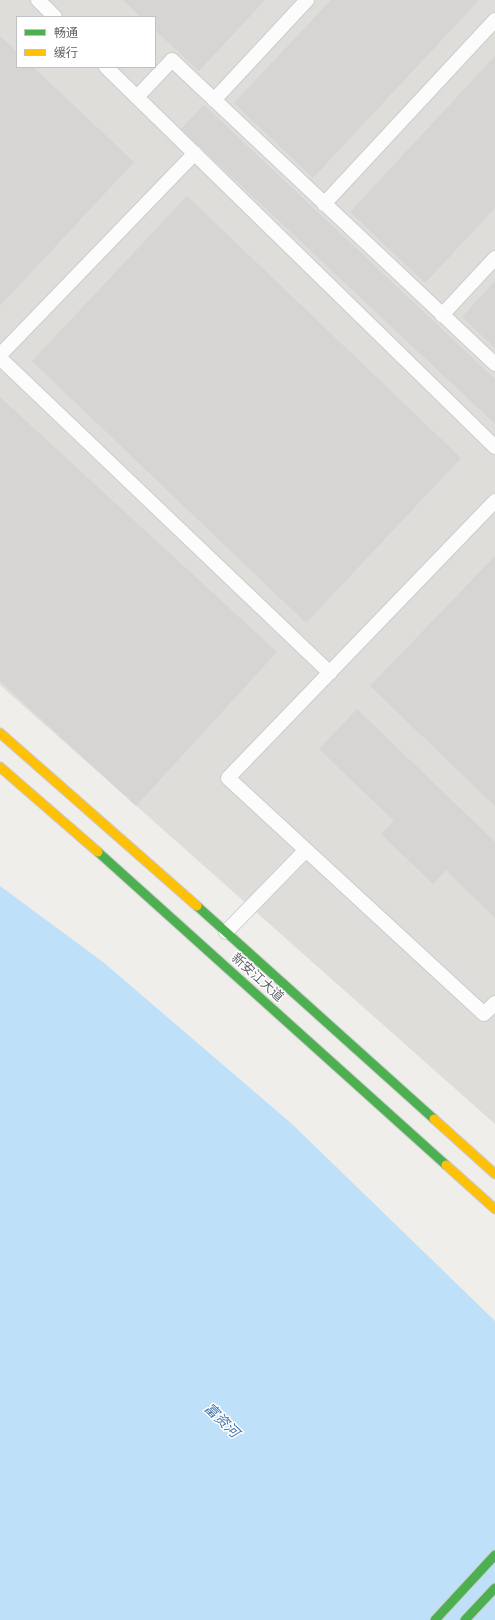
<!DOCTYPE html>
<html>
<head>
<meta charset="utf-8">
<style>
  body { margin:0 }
  #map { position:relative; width:495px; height:1620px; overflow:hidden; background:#efeeea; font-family:Poppins,"Noto Sans SC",sans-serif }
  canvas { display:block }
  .legend { position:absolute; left:16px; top:16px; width:140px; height:52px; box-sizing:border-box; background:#fff; border:1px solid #bfc1c3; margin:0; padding:5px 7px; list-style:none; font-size:12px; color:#5f6368 }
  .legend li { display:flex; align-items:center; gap:8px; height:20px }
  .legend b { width:20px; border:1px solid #bfc1c3 }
</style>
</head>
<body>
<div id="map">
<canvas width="495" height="1620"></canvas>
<ul class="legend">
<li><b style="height:5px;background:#4caf50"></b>畅通</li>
<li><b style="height:5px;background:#ffc107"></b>缓行</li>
</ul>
</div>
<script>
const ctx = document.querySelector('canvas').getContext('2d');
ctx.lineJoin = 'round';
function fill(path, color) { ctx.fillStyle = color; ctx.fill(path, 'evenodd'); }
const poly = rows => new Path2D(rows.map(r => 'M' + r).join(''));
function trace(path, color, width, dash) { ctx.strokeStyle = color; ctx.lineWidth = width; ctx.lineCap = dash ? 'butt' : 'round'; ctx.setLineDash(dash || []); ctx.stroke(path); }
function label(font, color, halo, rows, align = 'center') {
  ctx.font = font + ' Poppins,"Noto Sans SC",sans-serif'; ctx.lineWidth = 3; ctx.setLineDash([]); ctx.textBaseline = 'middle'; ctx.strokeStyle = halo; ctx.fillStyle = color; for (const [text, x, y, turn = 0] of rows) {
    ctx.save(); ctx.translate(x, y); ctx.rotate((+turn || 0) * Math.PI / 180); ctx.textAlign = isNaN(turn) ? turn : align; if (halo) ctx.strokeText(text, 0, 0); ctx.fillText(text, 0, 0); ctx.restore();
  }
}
const industrial = poly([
  [0,0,495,0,495,1124,0,685],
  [17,17,155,17,155,67,17,67]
]);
const water = poly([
  [0,886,103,962,292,1124,495,1321,495,1620,0,1620]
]);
const building = poly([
  [123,0,265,0,199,71,155,30,155,17,141,17],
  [331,0,479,0,313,178,234,103],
  [0,36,17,52,17,67,33,67,134,162,0,306],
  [495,56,495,208,425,283,350,212],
  [204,105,495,379,495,424,181,129],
  [187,196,461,458,306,623,32,361],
  [495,281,495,348,462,317],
  [0,397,277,652,136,806,0,681],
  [495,556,495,806,370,686],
  [357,709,495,842,495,918,446,870,433,884,381,834,394,821,319,749]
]);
const lane = poly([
  [38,0,55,17],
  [106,67,495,447],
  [137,97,172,60,495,364],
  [214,100,307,0],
  [324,204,495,20],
  [442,315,495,258],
  [0,355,195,153],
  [0,358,330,673],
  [495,501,228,778,484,1014,495,1003],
  [226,932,306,850]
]);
const fast = poly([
  [98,852,446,1165],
  [197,906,434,1119],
  [435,1620,495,1555],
  [465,1620,495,1588]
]);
const slow = poly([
  [0,733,197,906],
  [0,767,98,852],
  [434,1119,495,1174],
  [446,1165,495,1209]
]);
const streetNames = [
  ["新安江大道",257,978,42]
];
const waterNames = [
  ["富资河",221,1421,44]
];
fill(industrial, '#dfddda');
fill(water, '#bfe0f9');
fill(building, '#d6d5d3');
trace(lane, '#cbcccc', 16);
trace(fast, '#cacacb', 11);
trace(slow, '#cacacb', 11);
trace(lane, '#fdfcfc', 14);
trace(fast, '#4caf50', 9);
trace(slow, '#ffc107', 9);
label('13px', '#5f6368', '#fff', streetNames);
label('italic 14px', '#4174aa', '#fff', waterNames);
</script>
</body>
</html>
